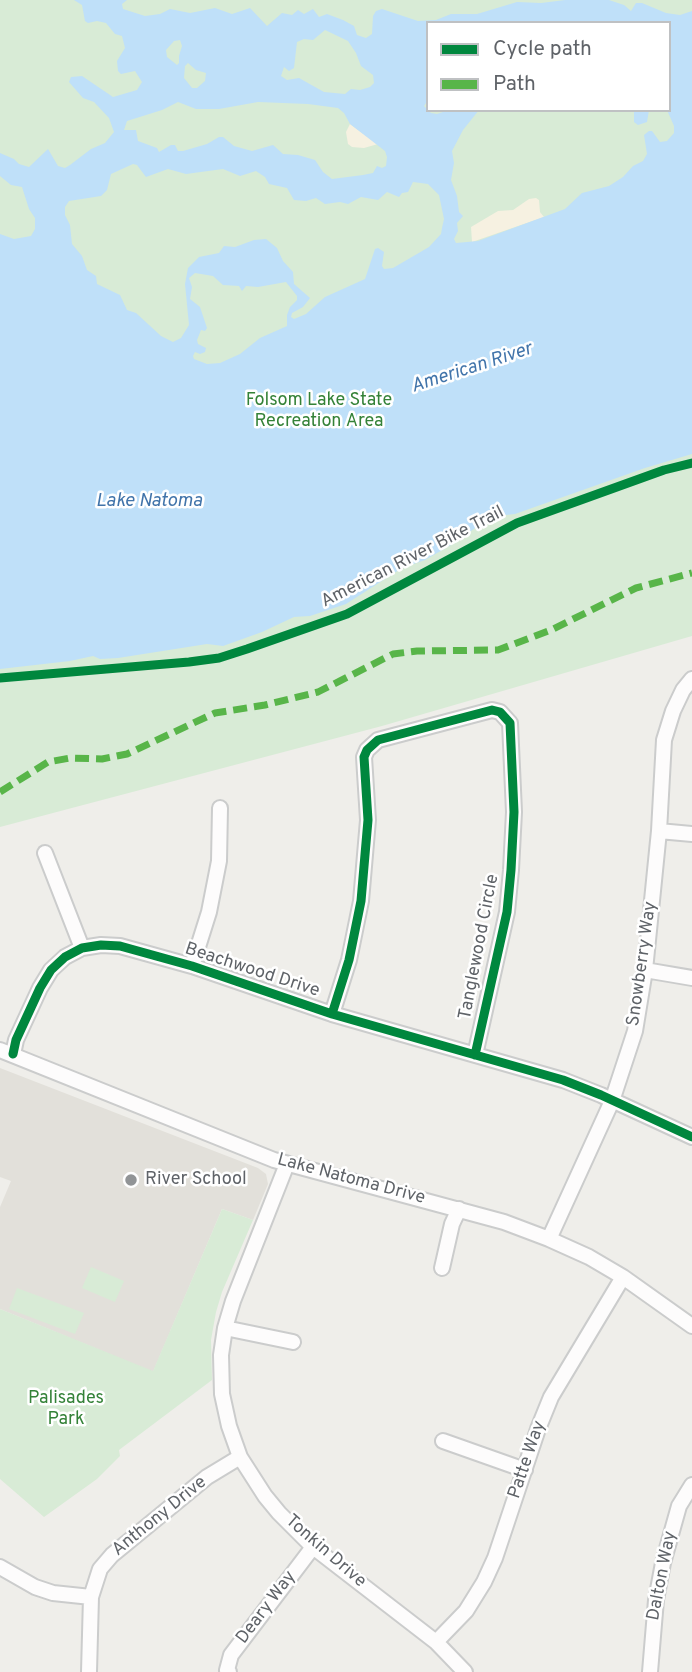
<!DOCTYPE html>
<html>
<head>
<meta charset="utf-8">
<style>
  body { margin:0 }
  #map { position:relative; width:692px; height:1672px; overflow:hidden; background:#efeeea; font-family:Overpass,sans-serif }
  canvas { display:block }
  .legend { position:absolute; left:426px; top:21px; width:245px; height:91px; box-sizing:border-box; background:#fff; border:2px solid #bfc1c3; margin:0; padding:9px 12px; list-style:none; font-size:21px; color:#5f6368 }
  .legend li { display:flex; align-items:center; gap:14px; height:35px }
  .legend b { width:35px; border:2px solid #bfc1c3 }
</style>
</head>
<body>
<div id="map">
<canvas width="692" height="1672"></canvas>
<ul class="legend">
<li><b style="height:9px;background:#00873e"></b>Cycle path</li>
<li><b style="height:9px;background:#58b549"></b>Path</li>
</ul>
</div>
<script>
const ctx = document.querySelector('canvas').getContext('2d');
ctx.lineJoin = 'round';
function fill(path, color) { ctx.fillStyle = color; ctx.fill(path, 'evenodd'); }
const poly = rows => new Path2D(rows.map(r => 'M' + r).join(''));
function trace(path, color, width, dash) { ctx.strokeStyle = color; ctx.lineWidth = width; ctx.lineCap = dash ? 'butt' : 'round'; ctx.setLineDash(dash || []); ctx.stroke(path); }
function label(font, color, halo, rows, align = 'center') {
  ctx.font = font + ' Overpass,sans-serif'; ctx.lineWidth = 5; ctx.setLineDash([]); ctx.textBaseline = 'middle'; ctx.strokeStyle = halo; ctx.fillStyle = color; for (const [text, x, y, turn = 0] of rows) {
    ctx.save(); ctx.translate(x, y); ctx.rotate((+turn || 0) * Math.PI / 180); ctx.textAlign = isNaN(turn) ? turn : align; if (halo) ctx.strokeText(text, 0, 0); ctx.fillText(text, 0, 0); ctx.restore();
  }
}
const education = poly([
  [0,1068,258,1168,266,1174,268,1184,253,1220,222,1209,153,1372,0,1309,0,1207,11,1181,0,1177]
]);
const green = poly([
  [0,0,692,0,692,636,382,726,0,827],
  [428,23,669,23,669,110,428,110],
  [222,1209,253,1220,222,1292,216,1312,211,1340,212,1380,119,1450,120,1456,97,1479,44,1517,0,1479,0,1309,153,1371],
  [91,1267,124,1281,115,1302,82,1288],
  [17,1288,84,1313,75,1334,9,1309]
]);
const sand = poly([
  [350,124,361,132,378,144,364,148,352,147,348,144,346,132],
  [536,198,539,200,540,212,544,217,472,242,471,227,498,211,513,210,529,199]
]);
const water = poly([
  [74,0,127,0,122,4,123,9,145,16,160,14,170,9,190,13,215,8,232,14,250,8,267,26,282,13,292,15,298,10,304,14,313,9,319,17,327,14,343,20,354,26,357,35,366,38,372,34,373,16,376,11,382,9,418,21,436,20,451,14,477,14,517,2,541,3,565,0,609,0,624,5,631,11,636,3,642,3,666,13,680,15,692,11,692,454,645,468,515,514,497,516,488,519,451,545,425,560,402,568,346,604,310,616,294,617,262,632,223,646,207,644,118,658,100,659,93,656,70,661,0,669,0,234,14,239,31,236,35,229,35,218,29,209,22,187,11,185,0,176,0,153,14,159,19,164,29,167,48,149,58,166,65,168,70,165,91,149,105,143,114,132,109,118,94,102,83,98,69,82,71,77,82,76,113,97,137,90,142,82,135,71,121,74,118,71,117,61,125,48,122,36,115,34,106,23,97,21,88,23,85,21,82,5],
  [428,23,669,23,669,110,667,110,674,126,674,133,667,141,660,142,652,131,649,131,644,135,647,154,643,161,633,166,623,177,609,186,582,193,565,209,478,241,456,243,454,239,458,231,457,223,463,216,459,212,457,196,451,180,454,163,452,151,463,130,479,110,449,110,437,114,431,113,424,106,428,100],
  [325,30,348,41,356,53,361,66,373,75,374,83,370,87,360,90,351,89,345,94,324,92,299,78,287,80,281,76,284,67,289,71,294,68,297,42,304,39,313,40],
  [180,40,182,46,179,56,179,63,177,65,167,57,166,50,174,41],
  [188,63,196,70,206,73,205,81,197,88,192,88,184,78,185,66],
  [178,102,196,109,219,109,258,102,308,104,338,108,344,113,350,124,385,151,387,157,386,166,382,168,377,166,373,173,363,175,332,179,323,172,315,160,298,155,283,154,273,145,252,151,234,146,223,137,219,137,207,144,183,151,178,151,175,145,171,145,159,152,157,148,138,141,136,130,124,130,127,121,162,110],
  [133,164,137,165,146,177,168,169,186,174,223,169,240,176,256,171,265,177,269,184,287,188,294,200,306,201,316,198,325,204,340,202,348,204,361,197,378,200,387,192,399,197,402,193,408,192,413,182,428,184,439,195,444,219,442,228,441,234,429,247,393,268,384,269,382,266,384,252,378,248,375,249,365,279,325,297,306,314,294,319,291,317,292,313,303,307,310,298,294,284,293,272,283,261,277,248,266,239,254,240,235,247,224,246,219,253,199,257,188,268,185,284,189,325,181,338,173,342,161,336,136,313,127,310,120,295,97,284,96,276,87,270,82,256,72,244,70,225,65,215,65,207,69,201,101,196,107,190,111,174],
  [195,273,213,276,223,285,239,286,242,291,246,286,258,287,286,282,297,296,297,300,290,307,287,315,287,326,260,338,240,354,220,363,207,364,194,359,193,356,195,352,200,354,205,352,206,348,198,344,197,340,201,330,205,331,207,328,200,307,190,299,192,287,189,278],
  [634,110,649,110,647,122,638,125,634,122]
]);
const minor = poly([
  [659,831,692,834],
  [45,853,82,948],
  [192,966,209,912,219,861,220,808],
  [645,970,692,978],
  [332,1014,349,960,361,901,368,820,364,757,367,750,378,740,492,710,500,712,510,723,514,812,511,870,507,912,475,1055],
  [0,1050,274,1160,504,1222,549,1239,589,1257,623,1277,692,1326],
  [13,1054,16,1040,40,988,51,970,65,957,82,948,101,945,120,946,192,966,332,1014,563,1080,601,1095,692,1137],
  [287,1164,233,1301,225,1328,221,1355,222,1394,229,1426,240,1457,265,1496,279,1513,313,1547,436,1642,465,1672],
  [549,1239,612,1101,635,1031,645,970,659,831,664,740,673,711,683,690,692,679],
  [442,1268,452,1224,459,1209],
  [225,1328,293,1342],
  [443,1441,525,1470],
  [0,1567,35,1587,53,1593,91,1597],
  [436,1642,466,1611,484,1582,495,1558,538,1429,551,1397,623,1277],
  [89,1672,91,1597,100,1569,112,1555,207,1477,240,1457],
  [229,1672,227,1670,231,1655,313,1547],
  [650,1672,656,1600,663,1563,679,1506,692,1485]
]);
const quiet = poly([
  [0,792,48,762,70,758,102,759,127,754,215,713,265,705,318,692,393,654,417,651,498,650,551,630,636,588,692,573]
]);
const cycleway = poly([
  [0,678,189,662,219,658,247,649,347,614,517,523,664,470,692,463],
  [332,1014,349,960,361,901,368,820,364,757,367,750,378,740,492,710,500,712,510,723,514,812,511,870,507,912,475,1055],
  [13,1054,16,1040,40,988,51,970,65,957,82,948,101,945,120,946,192,966,332,1014,563,1080,601,1095,692,1137]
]);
const markers = [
  [131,1180,7,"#919496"]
];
const parkNames = [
  ["Folsom Lake State",319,401],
  ["Recreation Area",319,422],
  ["Palisades",66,1399],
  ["Park",66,1420]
];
const streetNames = [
  ["American River Bike Trail",413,558,-27],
  ["Tanglewood Circle",480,947,-79],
  ["Snowberry Way",643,964,-82],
  ["Beachwood Drive",252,971,18],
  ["Lake Natoma Drive",351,1180,15],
  ["Patte Way",528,1460,-71],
  ["Anthony Drive",160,1517,-39],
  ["Tonkin Drive",325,1552,41],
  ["Dalton Way",663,1576,-79],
  ["Deary Way",267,1608,-53]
];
const poiNames = [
  ["River School",145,1180]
];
const waterNames = [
  ["American River",472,369,-18],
  ["Lake Natoma",149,502]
];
fill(education, '#e2e0da');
fill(green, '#d8ebd6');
fill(sand, '#f6f1e1');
fill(water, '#bfe0f9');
trace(minor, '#cbcccc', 18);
trace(minor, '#fdfcfc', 14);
trace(quiet, '#58b549', 7, [14, 7]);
trace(cycleway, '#00873e', 9);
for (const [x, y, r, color] of markers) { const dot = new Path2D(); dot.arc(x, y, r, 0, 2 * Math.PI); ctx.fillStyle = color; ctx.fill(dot); trace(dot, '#fff', 2.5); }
label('18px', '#348238', '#fff', parkNames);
label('18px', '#5f6368', '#fff', streetNames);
label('18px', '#5f6368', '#fff', poiNames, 'left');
label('italic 19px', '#4174aa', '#fff', waterNames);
</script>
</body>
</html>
